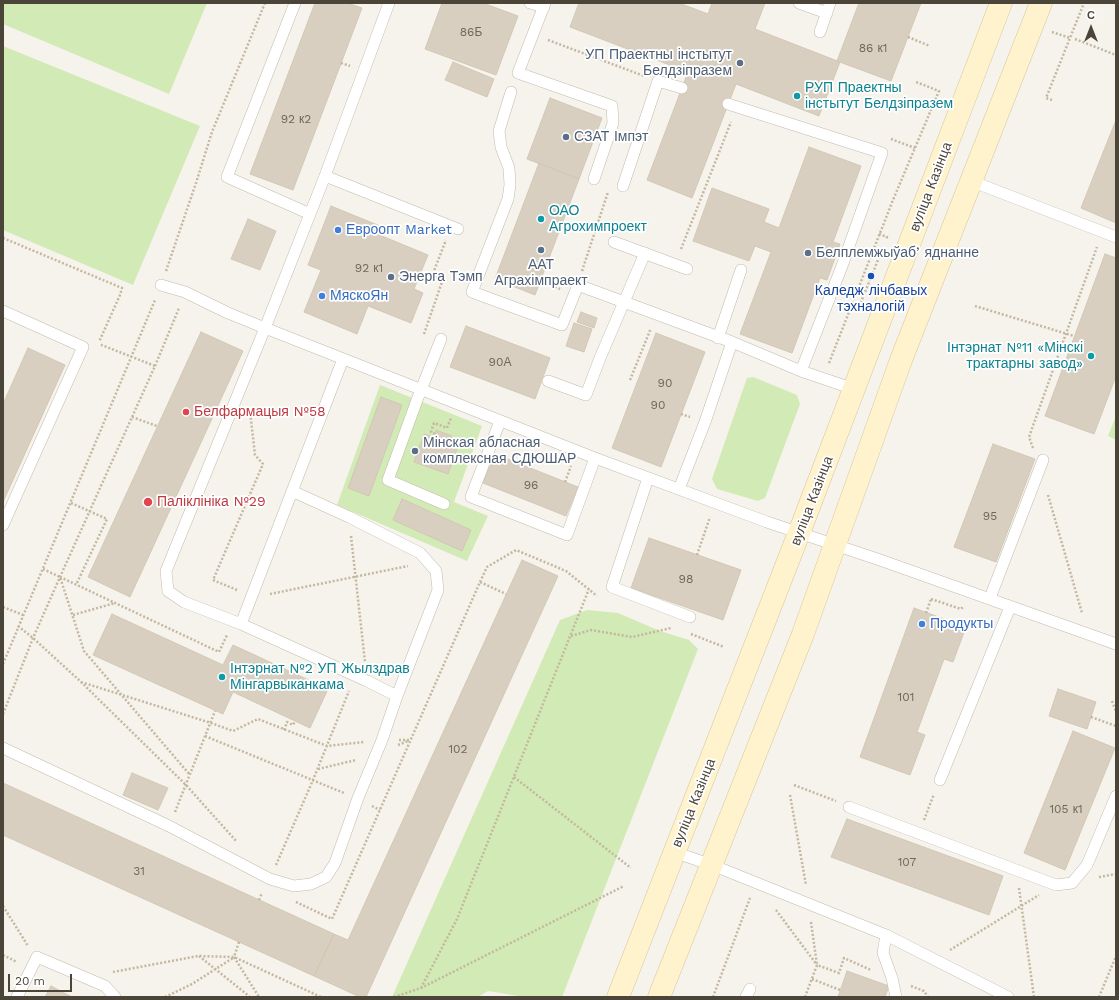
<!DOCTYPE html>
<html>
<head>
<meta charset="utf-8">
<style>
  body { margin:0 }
  #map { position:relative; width:1119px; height:1000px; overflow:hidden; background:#f6f3ec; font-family:"Work Sans",sans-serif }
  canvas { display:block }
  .frame { position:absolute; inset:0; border:4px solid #4b4439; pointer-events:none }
  .north { position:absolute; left:1071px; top:8px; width:40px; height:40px; -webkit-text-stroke:3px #fff; paint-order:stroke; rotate:0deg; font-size:11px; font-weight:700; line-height:16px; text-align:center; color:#4b4439 }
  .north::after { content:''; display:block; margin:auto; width:14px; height:18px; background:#4b4439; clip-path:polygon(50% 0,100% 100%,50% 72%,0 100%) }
  .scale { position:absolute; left:8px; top:974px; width:64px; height:18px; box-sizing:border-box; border:2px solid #4b4439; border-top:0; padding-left:5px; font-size:12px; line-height:14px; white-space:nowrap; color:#4b4439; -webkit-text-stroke:3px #fff; paint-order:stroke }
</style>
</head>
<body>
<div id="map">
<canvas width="1119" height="1000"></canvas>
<div class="frame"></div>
<div class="north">С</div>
<div class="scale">20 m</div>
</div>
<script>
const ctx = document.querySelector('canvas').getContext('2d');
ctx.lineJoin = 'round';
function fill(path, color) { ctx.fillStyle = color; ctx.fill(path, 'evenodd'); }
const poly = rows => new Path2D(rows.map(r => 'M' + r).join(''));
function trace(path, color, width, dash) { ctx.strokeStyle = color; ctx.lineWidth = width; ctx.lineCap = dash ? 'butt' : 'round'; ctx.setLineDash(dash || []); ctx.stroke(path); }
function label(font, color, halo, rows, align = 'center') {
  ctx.font = font + ' "Work Sans",sans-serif'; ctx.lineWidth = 3.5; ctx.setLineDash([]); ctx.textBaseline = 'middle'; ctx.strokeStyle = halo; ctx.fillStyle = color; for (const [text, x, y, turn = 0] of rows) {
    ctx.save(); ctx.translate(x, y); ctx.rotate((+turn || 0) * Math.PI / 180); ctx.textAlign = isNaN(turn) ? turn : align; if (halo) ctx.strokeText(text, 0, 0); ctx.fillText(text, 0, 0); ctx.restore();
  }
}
const green = poly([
  [3,3,207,3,169,94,3,24],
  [3,46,200,126,133,285,3,230],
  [753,377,797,395,800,404,765,498,758,501,717,489,712,479,747,378],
  [380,385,482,426,454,502,488,516,467,561,337,505],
  [1116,416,1116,440,1108,436],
  [587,610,618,613,660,631,689,640,698,649,562,997,524,997,488,991,478,997,392,997,560,620]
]);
const building = poly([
  [315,3,347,3,362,8,293,190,250,174,315,3],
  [442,3,483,3,518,16,496,75,425,49,442,3],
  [579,3,679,3,708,14,712,3,765,3,755,29,840,62,819,116,736,84,692,198,647,180,688,72,570,27,579,3],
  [859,3,921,3,891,81,837,61,859,3],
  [453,62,494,79,487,97,445,80,453,62],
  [550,98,602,118,579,179,527,159,550,98],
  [1116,120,1116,223,1081,208,1116,120],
  [809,147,861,166,833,242,840,244,834,261,827,280,820,278,792,353,740,334,771,252,755,246,749,261,693,241,712,188,769,209,764,222,779,228,809,147],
  [539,163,579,179,535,295,495,279,539,163],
  [331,206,380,226,377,234,428,255,414,289,423,293,411,323,368,306,357,334,304,312,321,270,308,265,331,206],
  [248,219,276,231,260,270,231,259,248,219],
  [1105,254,1116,258,1116,376,1094,434,1045,416,1105,254],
  [581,312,597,318,594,328,577,322,581,312],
  [574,323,592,329,584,352,566,346,574,323],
  [466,326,550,358,535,399,450,367,466,326],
  [201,332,243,351,130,597,88,577,201,332],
  [656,333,705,352,661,467,612,448,656,333],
  [28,348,65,365,3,502,3,404,28,348],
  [381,397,402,405,369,496,348,488,381,397],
  [436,430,452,436,449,444,458,446,448,474,414,462,424,434,434,437,436,430],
  [993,444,1035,459,996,562,954,547,993,444],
  [495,454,578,487,566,516,483,483,495,454],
  [402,499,471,530,462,551,393,520,402,499],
  [649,538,741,570,723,620,631,588,649,538],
  [522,560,558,576,366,997,360,997,314,976,334,934,348,940,522,560],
  [914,608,966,627,953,662,944,659,917,732,925,735,910,775,860,757,914,608],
  [112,614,223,665,233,645,328,689,310,728,233,692,223,714,93,655,112,614],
  [1058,689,1096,702,1087,729,1049,716,1058,689],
  [1073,731,1115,748,1065,870,1024,853,1073,731],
  [132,773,168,788,158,810,123,795,132,773],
  [3,783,334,934,314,976,3,835,3,783],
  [847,819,1003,876,989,915,831,857,847,819],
  [847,971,889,986,885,997,838,997,847,971],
  [51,986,72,997,45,997,51,986]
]);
const path = poly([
  [1052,32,1070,38],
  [908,37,930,46],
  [1075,39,1116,55],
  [548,40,644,76],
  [341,63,350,66],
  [1052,100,1046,98,1084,3],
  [891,139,915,148],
  [879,234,887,237,886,239],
  [3,238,122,288,120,295,99,342],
  [681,249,731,122],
  [166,271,196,183,212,132,265,3],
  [582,271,608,192],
  [540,281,560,289],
  [852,304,859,307,880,255],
  [975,306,1074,336],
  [424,334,443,279,432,276,446,240],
  [829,363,893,200,939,91,916,82],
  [155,366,179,308],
  [630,380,651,328],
  [681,414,690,417],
  [132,417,157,426],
  [435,434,431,432,434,423,447,428,451,418],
  [1033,448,1029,437,1097,247],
  [565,482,571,466],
  [1048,495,1082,613],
  [71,503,107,519,76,585],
  [351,536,365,662],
  [697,555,710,517],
  [43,569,60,577,84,651,190,775],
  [60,577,219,652,227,635],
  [480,582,487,567,516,550,566,571,597,596],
  [237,590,213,580,263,464,255,455,250,411],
  [270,594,408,566],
  [931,599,961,609,963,607],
  [3,607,23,615],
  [926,613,931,599],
  [73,615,115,603],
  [18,626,33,638,80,681,186,785,237,842],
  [691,634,724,647],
  [571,636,591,630,632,637,671,628],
  [3,664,155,300],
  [81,682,211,723,233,731,258,719,327,746,364,742],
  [1112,701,1116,712],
  [3,714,33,638,60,577,155,366,99,344],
  [1091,717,1116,726],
  [284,730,287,722,293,725,295,721],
  [205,736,344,793],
  [399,740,411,740],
  [398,745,408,741],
  [318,769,356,760],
  [514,777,631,868],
  [794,785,836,801],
  [790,795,806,885],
  [372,806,380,810],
  [175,812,215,711],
  [924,820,934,794],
  [276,865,313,780,349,691],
  [1099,877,1116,874],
  [1019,888,1034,997],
  [259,900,262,893],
  [296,902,332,919,480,582,506,594],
  [3,906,28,946],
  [776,910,817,965],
  [811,922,817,965],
  [239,942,234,957,259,997],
  [950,950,1039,895],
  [3,955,17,962],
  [199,956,250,997],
  [113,972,198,956,234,957,321,997],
  [812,979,840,990],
  [911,986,924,991,928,997],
  [421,988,457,919,589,589],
  [165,997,192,984,233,958],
  [394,997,421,988,624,886],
  [713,997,750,898],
  [805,997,817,965,839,973,844,958,871,970],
  [1099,997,1116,956]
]);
const service = poly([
  [295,3,227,177,310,214],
  [389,3,325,176,265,328,166,571,168,591,184,602,241,624,367,681,397,696],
  [530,3,544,7],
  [545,3,518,73,612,106,613,123,594,179],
  [799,3,827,13],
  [820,32,830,3],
  [511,92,499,131,501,147,509,168,510,185,508,199,472,292,562,325,578,285,732,342,801,371,854,389],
  [728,104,882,153,842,266,801,371],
  [325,176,458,229],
  [971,181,1116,237],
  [623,186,658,81,682,88],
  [614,242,687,269],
  [161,285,185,292,228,313,265,328,595,458,767,522,883,561,1116,644],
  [3,311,83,347,3,525],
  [718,338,741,270],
  [441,339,417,400,388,480,444,504],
  [548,381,586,395,600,358,645,253],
  [500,421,471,497,567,535,595,458],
  [648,478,612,587,690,617],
  [679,489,705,422,732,342],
  [990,598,1043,460],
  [241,624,343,359],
  [3,748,169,826,270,879,294,886,311,884,326,877,335,863,358,798,382,740,397,696,438,590,436,571,420,553,349,517,292,491],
  [940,780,1010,607],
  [849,807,1056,885,1072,883,1087,865,1116,796],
  [674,852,712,865,886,935,1008,997],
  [886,935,883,953,892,978,896,997],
  [17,997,37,957,105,986,115,997],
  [746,997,750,989]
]);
const secondary = poly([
  [618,997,799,533,1001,3],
  [659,997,803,634,901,360,1041,3]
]);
const markers = [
  [740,63,4,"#5c6f8a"],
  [797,96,4,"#0f9aa8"],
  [566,137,4,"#5c6f8a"],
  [541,219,4,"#0f9aa8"],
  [338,230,4,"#3f7fe0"],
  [541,250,4,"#5c6f8a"],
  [808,253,4,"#5c6f8a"],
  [871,276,4,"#1a4fb4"],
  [391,277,4,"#5c6f8a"],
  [322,296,4,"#3f7fe0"],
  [1091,356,4,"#0f9aa8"],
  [186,412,4,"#e0444e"],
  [415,451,4,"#5c6f8a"],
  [148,502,5,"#e0444e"],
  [922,624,4,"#3f7fe0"],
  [222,677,4,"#0f9aa8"]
];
const numberNames = [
  ["86Б",471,32],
  ["86 к1",873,48],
  ["92 к2",296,119],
  ["92 к1",369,268],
  ["90А",500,362],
  ["90",665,383],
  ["90",658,405],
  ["96",531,485],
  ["95",990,516],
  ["98",686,579],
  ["101",906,697],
  ["102",458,749],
  ["105 к1",1066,809],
  ["107",907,862],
  ["31",139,871]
];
const serviceNames = [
  ["УП Праектны інстытут",732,55,"right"],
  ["Белдзіпразем",732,71,"right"],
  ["СЗАТ Імпэт",574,137],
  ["Белплемжыўабʼяднанне",816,253],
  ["ААТ",541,265,"center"],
  ["Аграхімпраект",541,281,"center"],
  ["Энерга Тэмп",399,277],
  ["Мінская абласная",423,443],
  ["комплексная СДЮШАР",423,459]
];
const cultureNames = [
  ["РУП Праектны",805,88],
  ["інстытут Белдзіпразем",805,104],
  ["ОАО",549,211],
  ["Агрохимпроект",549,227],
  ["Інтэрнат №11 «Мінскі",1083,348,"right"],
  ["трактарны завод»",1083,364,"right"],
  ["Інтэрнат №2 УП Жылздрав",230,669],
  ["Мінгарвыканкама",230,685]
];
const streetNames = [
  ["вуліца Казінца",931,187,-69],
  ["вуліца Казінца",812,501,-69],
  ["вуліца Казінца",694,803,-68]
];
const shopNames = [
  ["Евроопт Market",346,230],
  ["МяскоЯн",330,296],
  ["Продукты",930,624]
];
const transitNames = [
  ["Каледж лічбавых",871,291],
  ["тэхналогій",871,307]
];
const healthNames = [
  ["Белфармацыя №58",194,412],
  ["Паліклініка №29",157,502]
];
fill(green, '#d2eab5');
fill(building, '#d8cfc1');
trace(building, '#d3c7b4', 1);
trace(service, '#c2bbae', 12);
trace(secondary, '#d6c79b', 23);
trace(path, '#c4b79f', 2.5, [2, 2]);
trace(service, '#fff', 11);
trace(secondary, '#fff3cd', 22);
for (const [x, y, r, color] of markers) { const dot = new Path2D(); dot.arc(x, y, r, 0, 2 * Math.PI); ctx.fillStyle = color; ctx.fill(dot); trace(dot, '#fff', 1.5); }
label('12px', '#6e675b', null, numberNames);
label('14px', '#4e5e75', '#fff', serviceNames, 'left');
label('14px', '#0d838f', '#fff', cultureNames, 'left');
label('14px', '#4b4439', '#fff', streetNames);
label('14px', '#366cbe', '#fff', shopNames, 'left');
label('14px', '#164399', '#fff', transitNames);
label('14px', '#be3a42', '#fff', healthNames, 'left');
</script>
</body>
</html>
